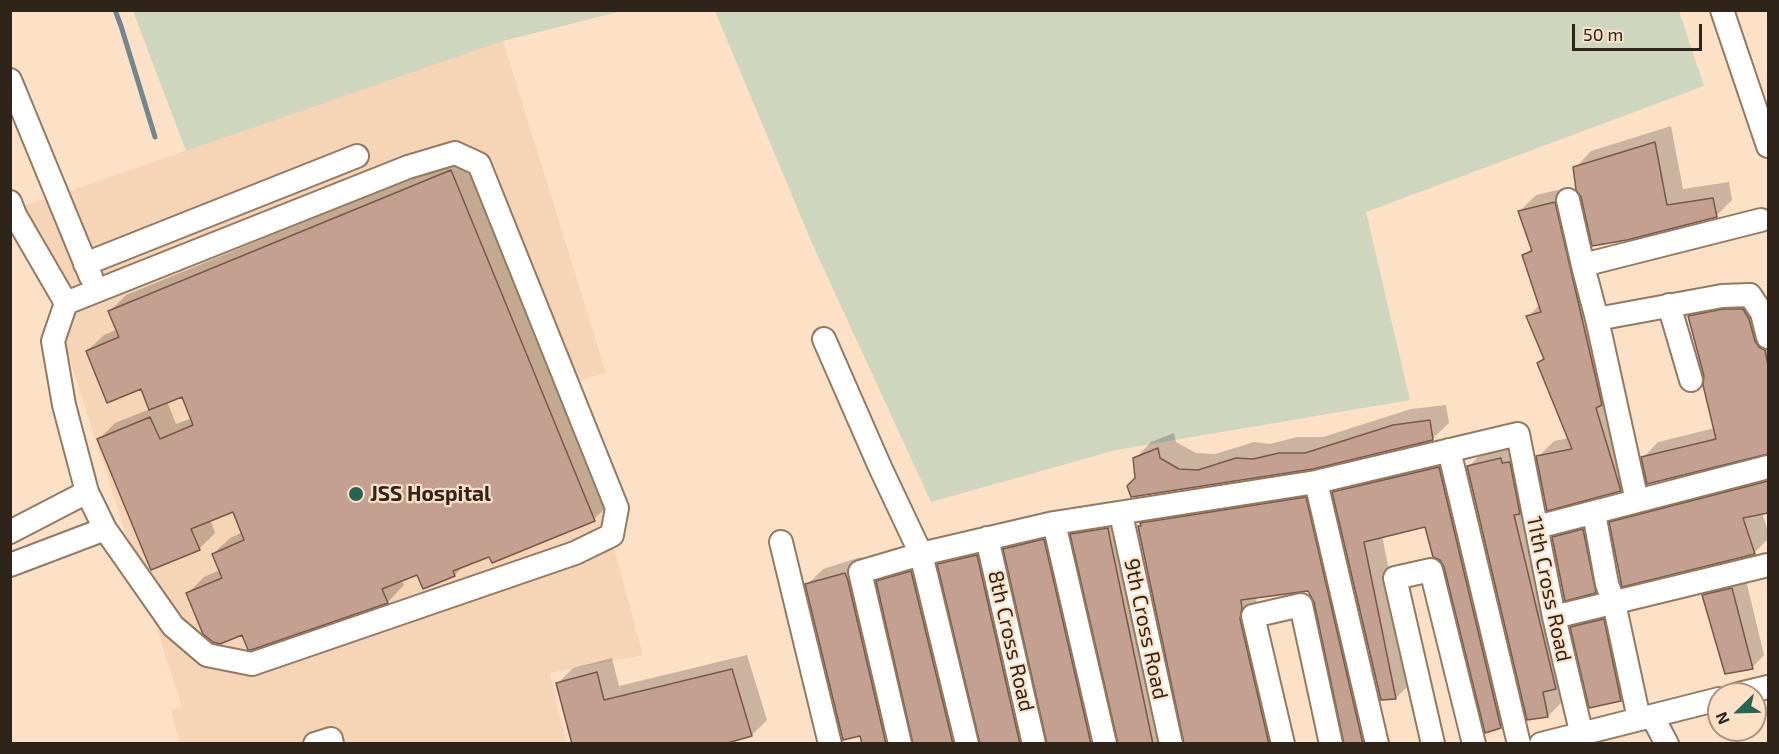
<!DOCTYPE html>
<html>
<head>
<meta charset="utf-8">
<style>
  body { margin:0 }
  #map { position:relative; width:1779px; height:754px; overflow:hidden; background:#fde1c7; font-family:"Exo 2",sans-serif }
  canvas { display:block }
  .frame { position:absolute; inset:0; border:12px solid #2e241a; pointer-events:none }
  .north { position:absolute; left:1707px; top:682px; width:60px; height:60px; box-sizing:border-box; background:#fde1c7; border:2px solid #aa9582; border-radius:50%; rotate:247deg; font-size:16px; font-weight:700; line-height:24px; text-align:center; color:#2e241a }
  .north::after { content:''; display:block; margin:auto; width:21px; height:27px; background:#246553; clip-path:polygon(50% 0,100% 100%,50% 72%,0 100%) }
  .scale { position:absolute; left:1572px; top:24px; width:130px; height:27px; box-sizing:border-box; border:3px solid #2e241a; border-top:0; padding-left:8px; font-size:18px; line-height:21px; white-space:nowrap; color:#2e241a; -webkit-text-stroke:4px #fde1c7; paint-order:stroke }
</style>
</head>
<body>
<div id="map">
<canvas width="1779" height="754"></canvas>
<div class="frame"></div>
<div class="north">N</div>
<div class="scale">50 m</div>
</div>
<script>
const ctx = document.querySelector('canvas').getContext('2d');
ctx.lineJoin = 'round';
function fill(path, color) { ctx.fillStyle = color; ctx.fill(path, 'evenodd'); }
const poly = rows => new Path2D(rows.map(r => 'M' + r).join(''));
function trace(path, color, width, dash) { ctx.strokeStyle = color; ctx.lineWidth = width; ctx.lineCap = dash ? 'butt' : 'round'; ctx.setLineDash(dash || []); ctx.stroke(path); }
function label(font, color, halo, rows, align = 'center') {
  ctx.font = font + ' "Exo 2",sans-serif'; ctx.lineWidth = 4.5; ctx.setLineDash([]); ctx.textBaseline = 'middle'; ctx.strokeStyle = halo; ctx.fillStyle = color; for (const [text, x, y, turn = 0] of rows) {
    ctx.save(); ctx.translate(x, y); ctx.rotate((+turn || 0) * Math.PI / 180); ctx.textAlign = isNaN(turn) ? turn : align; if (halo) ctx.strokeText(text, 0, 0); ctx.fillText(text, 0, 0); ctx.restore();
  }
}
const built = poly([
  [503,41,606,373,569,383,643,655,550,673,566,743,180,743,171,710,182,707,20,206,49,198]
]);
const green = poly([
  [133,11,622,11,503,41,186,151],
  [715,11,1679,11,1704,86,1366,212,1410,400,1116,450,931,502,811,241]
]);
const shadow = poly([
  [1671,126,1683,189,1729,182,1732,200,1716,216,1626,239,1575,168,1591,151],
  [467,155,611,503,594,519,492,561,490,555,464,565,455,575,423,587,418,573,401,579,404,585,388,602,251,648,243,633,188,593,204,577,220,570,213,554,230,538,243,532,234,510,210,519,215,533,199,549,99,439,115,423,150,409,141,387,87,351,104,335,118,329,110,311,126,295],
  [182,395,192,418,176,424,167,401],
  [1571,187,1637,474,1620,490,1538,457,1554,441,1569,438,1539,363,1545,357,1528,317,1540,304,1524,255,1533,247,1520,211,1536,195],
  [1740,295,1768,319,1768,453,1643,458,1658,442,1715,428,1705,376,1690,316,1705,301],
  [1446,405,1449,423,1432,439,1137,478,1135,459,1151,442,1174,433,1176,442,1196,453,1215,454,1254,442,1270,444,1297,437,1323,437,1411,409],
  [1517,443,1564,700,1548,716,1468,467,1485,450],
  [1455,451,1517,711,1501,727,1446,566,1426,525,1382,536,1412,682,1396,698,1382,698,1334,492,1350,476],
  [1768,470,1768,510,1762,513,1768,531,1768,539,1754,553,1611,523,1627,506],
  [1322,482,1383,737,1388,740,1389,744,1345,744,1316,602,1308,589,1257,596,1256,602,1286,730,1292,744,1186,744,1139,527,1158,507],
  [1124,513,1172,744,914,744,878,582,894,565,927,556,973,737,982,743,939,565,955,548,993,539,1040,736,1049,741,1005,549,1021,533,1060,524,1112,737,1120,742,1072,535,1088,518],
  [1595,518,1608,579,1595,592,1554,538,1566,525],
  [861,557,905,744,863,744,807,585,823,569],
  [1745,576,1764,655,1752,668,1704,595,1716,583],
  [1616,607,1633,687,1621,699,1572,627,1584,615],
  [747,655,767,720,752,735,717,744,558,683,573,668,612,658,619,686]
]);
const stream = poly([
  [115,10,121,26,155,137]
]);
const building = poly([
  [1655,142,1667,205,1713,198,1717,217,1627,240,1592,246,1581,197,1576,190,1573,167,1655,142],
  [451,170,595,521,492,563,489,557,453,571,455,576,423,589,417,575,382,589,388,603,251,650,248,650,242,635,220,644,213,642,203,634,186,593,222,578,212,554,244,540,233,512,191,529,200,550,151,570,97,439,150,417,160,439,193,425,182,397,149,410,141,389,107,403,86,351,119,337,108,311,451,170],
  [1555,202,1602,405,1596,408,1621,491,1547,511,1536,456,1572,449,1537,363,1544,359,1526,316,1541,312,1522,255,1532,251,1518,211,1555,202],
  [1723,309,1743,309,1749,319,1755,341,1759,347,1765,350,1768,365,1768,454,1647,484,1641,457,1716,439,1703,385,1704,376,1688,316,1723,309],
  [1430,420,1433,440,1313,469,1131,497,1127,486,1135,478,1133,458,1158,448,1160,458,1179,469,1198,470,1236,458,1253,459,1279,453,1305,453,1393,425,1430,420],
  [1501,458,1502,463,1510,462,1520,514,1514,515,1556,689,1543,692,1548,717,1527,720,1467,466,1501,458],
  [1439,467,1501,728,1485,733,1444,567,1440,560,1433,557,1425,527,1364,542,1396,699,1381,700,1332,492,1439,467],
  [1768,481,1768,513,1743,518,1755,554,1622,587,1609,522,1768,481],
  [1306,497,1363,744,1344,744,1314,602,1308,591,1241,600,1242,608,1240,619,1269,744,1184,744,1138,526,1141,526,1140,523,1306,497],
  [1108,528,1110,539,1153,744,1118,744,1070,534,1108,528],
  [1583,529,1596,593,1565,601,1552,537,1583,529],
  [1044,539,1091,744,1047,744,1003,549,1044,539],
  [977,555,1020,744,980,744,937,564,977,555],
  [911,571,953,744,913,744,876,581,911,571],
  [845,573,848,581,886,744,862,744,860,736,843,740,805,584,845,573],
  [1732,588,1753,669,1725,674,1702,595,1732,588],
  [1604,619,1621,701,1589,708,1570,627,1604,619],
  [732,669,752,736,724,744,572,744,556,683,597,672,604,700,732,669]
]);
const minor = poly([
  [1722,10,1768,146],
  [10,80,91,277],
  [455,153,479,164,617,508,612,535,575,553,252,664,207,655,173,626,105,529,87,492,64,405,53,341,66,303,408,167,455,153],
  [1568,200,1584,270],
  [10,202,15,215,66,303],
  [1761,220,1587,264,1584,270,1597,319,1722,296,1750,295,1762,313,1768,337],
  [85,264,357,156],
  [1669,305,1691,380],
  [1597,319,1637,501],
  [824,339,880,467,921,554,967,744],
  [1449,450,1519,744],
  [1316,482,1377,744],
  [1594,513,1607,584,1614,603,1639,719],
  [1121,514,1171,744],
  [1054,523,1105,744],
  [1537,527,1768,467],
  [10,532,87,492],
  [987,538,1034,744],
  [781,542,830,744],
  [10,565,105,529],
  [1554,617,1768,565],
  [1739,694,1768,687],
  [1652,716,1667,744],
  [315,744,331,739,332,744],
  [900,744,860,572,921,554,1054,523,1316,482,1518,434,1554,617,1584,744],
  [1283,744,1253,616,1301,605,1331,744],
  [1433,744,1395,578,1431,570,1474,744],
  [1541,744,1719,699]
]);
const markers = [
  [356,494,8,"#246553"]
];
const poiNames = [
  ["JSS Hospital",370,494]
];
const streetNames = [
  ["11th Cross Road",1549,589,78],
  ["9th Cross Road",1146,629,78],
  ["8th Cross Road",1011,641,77]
];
fill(built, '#f6d4b6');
fill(green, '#ced6be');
fill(shadow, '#0003');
trace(stream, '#6f878f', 5);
fill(building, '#c3a090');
trace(building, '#77584a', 1.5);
trace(minor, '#937a63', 26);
trace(minor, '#fff', 22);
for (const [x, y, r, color] of markers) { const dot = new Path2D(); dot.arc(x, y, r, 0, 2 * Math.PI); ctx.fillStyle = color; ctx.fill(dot); trace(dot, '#fde1c7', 2); }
label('bold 21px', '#2e241a', '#fde1c7', poiNames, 'left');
label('21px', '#2e241a', '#fde1c7', streetNames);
</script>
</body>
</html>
